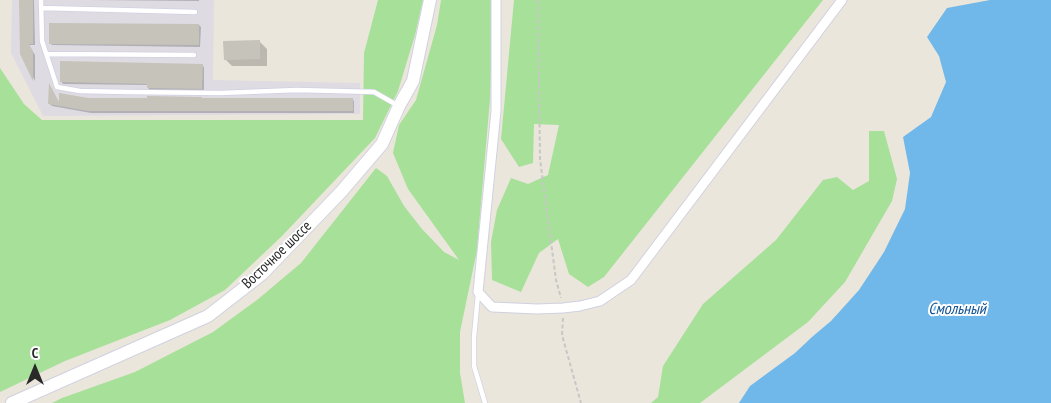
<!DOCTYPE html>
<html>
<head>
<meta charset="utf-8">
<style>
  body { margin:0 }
  #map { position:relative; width:1051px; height:403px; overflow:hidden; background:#ebe6db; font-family:"PT Sans Narrow",sans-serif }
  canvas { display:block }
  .north { position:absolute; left:10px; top:343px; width:50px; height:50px; -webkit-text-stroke:4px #fff; paint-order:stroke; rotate:0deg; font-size:14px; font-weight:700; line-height:20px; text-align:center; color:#292929 }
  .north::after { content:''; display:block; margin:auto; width:18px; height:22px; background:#292929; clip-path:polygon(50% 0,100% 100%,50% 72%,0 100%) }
</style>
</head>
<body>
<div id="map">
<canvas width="1051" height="403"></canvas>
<div class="north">С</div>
</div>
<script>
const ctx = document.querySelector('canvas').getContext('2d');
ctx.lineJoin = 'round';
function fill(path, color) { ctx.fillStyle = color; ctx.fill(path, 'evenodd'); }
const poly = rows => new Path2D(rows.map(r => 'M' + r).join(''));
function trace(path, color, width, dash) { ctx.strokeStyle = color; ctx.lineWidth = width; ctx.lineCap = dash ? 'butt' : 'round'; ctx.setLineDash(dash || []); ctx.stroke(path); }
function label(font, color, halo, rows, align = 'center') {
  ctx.font = font + ' "PT Sans Narrow",sans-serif'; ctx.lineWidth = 4; ctx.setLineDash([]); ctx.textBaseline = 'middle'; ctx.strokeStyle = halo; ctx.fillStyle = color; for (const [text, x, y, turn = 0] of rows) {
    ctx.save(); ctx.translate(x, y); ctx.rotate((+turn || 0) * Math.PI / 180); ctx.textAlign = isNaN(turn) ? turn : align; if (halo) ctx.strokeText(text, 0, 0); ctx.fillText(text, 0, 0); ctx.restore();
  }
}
const industrial = poly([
  [12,0,214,0,213,80,360,83,360,114,43,116,11,53]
]);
const green = poly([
  [378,0,423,0,415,35,398,91,375,138,282,236,225,290,170,320,65,361,0,392,0,68,24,104,42,120,363,120,364,53],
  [441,0,499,0,491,69,490,99,477,250,460,332,460,373,465,403,52,403,62,398,135,372,213,332,257,300,301,263,376,168,387,176,404,206,422,229,444,252,459,260,408,189,393,153,399,125,416,100,437,25],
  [514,0,823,0,604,277,588,287,569,274,558,239,539,253,521,292,492,280,491,242,497,210,511,178,528,184,548,175,559,125,534,124,533,163,519,167,501,139],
  [869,131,884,131,897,179,892,201,845,282,808,322,700,403,651,403,658,397,663,366,703,304,776,240,823,180,837,177,853,190,869,181]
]);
const water = poly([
  [990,0,1051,0,1051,403,739,403,750,386,795,353,812,337,831,321,859,290,884,252,905,209,910,173,903,137,931,117,946,82,939,56,927,37,947,8]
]);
const shadow = poly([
  [21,0,34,0,35,45,29,45,35,55,35,81,21,54],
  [89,0,199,0,199,1],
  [199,25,201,27,200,47,52,45,50,43],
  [260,42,267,49,267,66,232,66,225,59],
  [202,65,204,67,204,90,150,90,148,88,148,85,63,84,61,81],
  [352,99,354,101,354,113,91,113,52,106,50,104,60,105,88,100]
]);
const building = poly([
  [19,0,33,0,33,44,29,44,33,52,33,81,20,54],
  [49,23,199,24,199,45,49,44],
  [260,40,260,59,224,60,223,41],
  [60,61,203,64,202,89,147,88,147,84,60,82],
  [49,83,59,102,59,93,88,98,147,98,147,96,202,97,202,98,353,98,353,111,88,111,48,104]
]);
const path = poly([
  [538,0,540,159,556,280,561,298],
  [563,318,562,335,581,403]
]);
const lane = poly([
  [41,0,42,41,57,87,80,91,128,92,221,93,297,90,374,92,397,105],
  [41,8,195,12],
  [47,54,194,55],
  [478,294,474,337,474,366,485,403]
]);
const street = poly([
  [496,0,496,111,478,292,492,307,537,309,563,308,580,306,600,301,631,280,842,0]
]);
const secondary = poly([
  [12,403,208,316,262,274,341,192,382,144,399,106,413,81,430,0]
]);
const streetNames = [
  ["Восточное шоссе",277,255,-44]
];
const waterNames = [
  ["Смольный",957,309]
];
fill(industrial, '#dfdbe3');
fill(green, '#a6e099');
fill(water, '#70b7ea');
fill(shadow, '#0003');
fill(building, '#c6c3ba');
trace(lane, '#d0d1e1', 6);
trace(street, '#d0d1e1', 11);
trace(secondary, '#d0d1e1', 14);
trace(path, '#c7c7c7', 2, [4, 2.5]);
trace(lane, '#fff', 4.5);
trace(street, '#fff', 9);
trace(secondary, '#fff', 12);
label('15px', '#292929', '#fff', streetNames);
label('italic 16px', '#125494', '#fff', waterNames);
</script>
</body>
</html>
